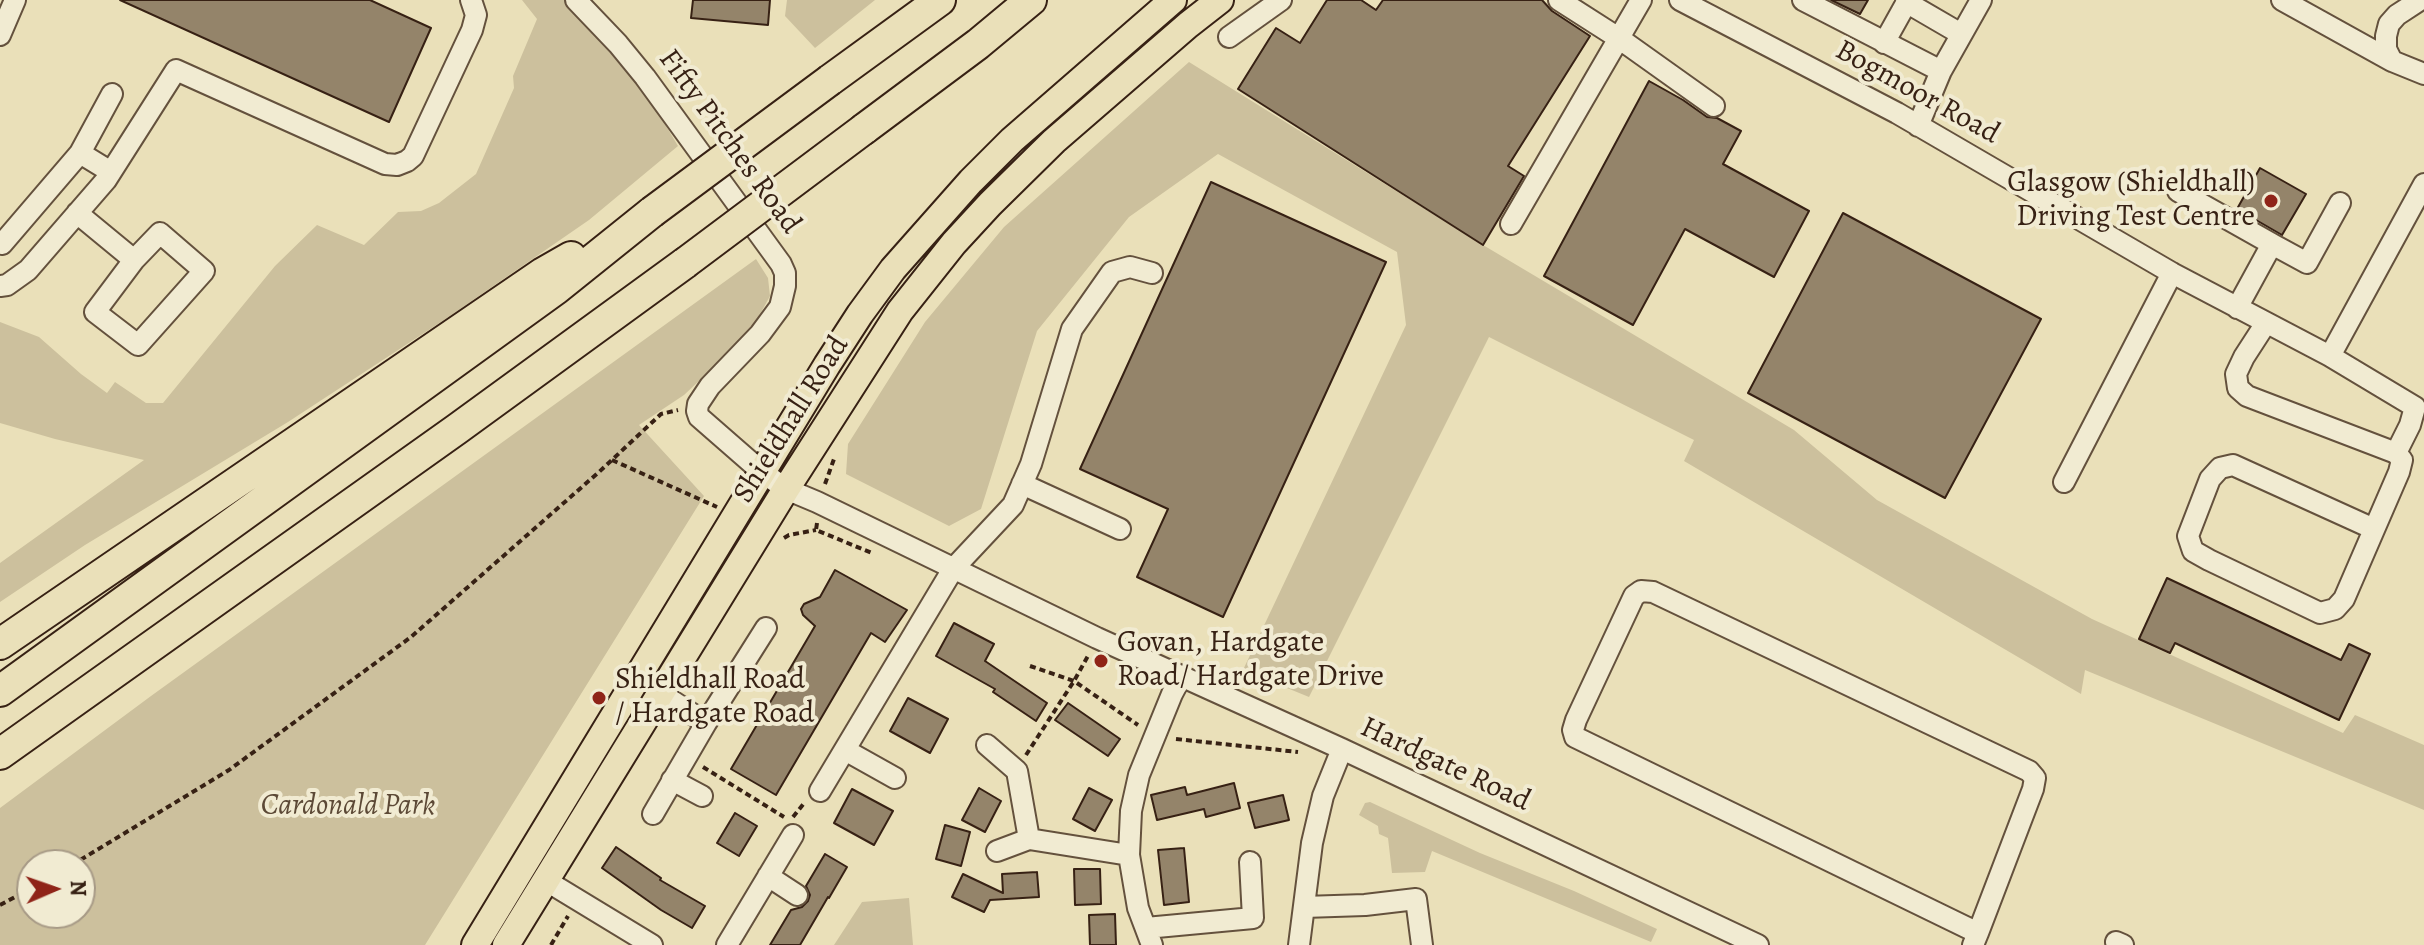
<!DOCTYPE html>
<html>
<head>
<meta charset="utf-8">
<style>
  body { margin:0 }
  #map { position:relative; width:2424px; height:945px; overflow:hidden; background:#eae0b9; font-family:Alegreya,serif }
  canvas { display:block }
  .north { position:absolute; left:16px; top:849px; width:80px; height:80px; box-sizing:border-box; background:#f1ebd2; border:2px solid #a79a86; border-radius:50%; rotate:88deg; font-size:22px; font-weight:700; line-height:32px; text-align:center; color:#372114 }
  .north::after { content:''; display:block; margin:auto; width:28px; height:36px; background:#8f2418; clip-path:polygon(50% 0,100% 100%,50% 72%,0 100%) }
</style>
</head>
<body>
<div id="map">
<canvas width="2424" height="945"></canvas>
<div class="north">N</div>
</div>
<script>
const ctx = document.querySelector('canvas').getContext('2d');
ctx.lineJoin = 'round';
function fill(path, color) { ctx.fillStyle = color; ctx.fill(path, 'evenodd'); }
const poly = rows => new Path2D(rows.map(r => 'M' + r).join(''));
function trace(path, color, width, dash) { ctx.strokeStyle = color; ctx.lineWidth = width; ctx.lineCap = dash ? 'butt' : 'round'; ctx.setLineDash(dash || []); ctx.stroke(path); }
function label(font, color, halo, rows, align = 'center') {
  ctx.font = font + ' Alegreya,serif'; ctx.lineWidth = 8; ctx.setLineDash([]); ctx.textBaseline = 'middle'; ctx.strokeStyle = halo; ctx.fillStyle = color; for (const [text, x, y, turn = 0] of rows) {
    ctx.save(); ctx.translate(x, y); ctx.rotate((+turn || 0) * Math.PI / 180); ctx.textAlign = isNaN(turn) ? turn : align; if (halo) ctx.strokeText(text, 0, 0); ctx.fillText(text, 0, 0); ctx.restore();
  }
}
const green = poly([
  [522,0,564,0,581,16,638,79,678,146,589,220,447,318,288,422,85,545,0,602,0,563,144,460,55,439,0,423,0,322,39,337,81,374,107,393,115,382,146,403,163,403,275,266,317,225,364,245,398,212,421,211,439,203,476,174,514,88,513,76,537,19],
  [787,0,875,0,815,48,785,16],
  [1189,62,1483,245,1794,430,1877,500,2092,619,2343,733,2355,715,2424,745,2424,810,2085,670,2081,694,1684,461,1694,440,1489,337,1309,697,1243,670,1406,325,1397,252,1218,154,1129,217,1037,331,981,509,949,526,846,474,848,444,925,322,1004,227],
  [756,259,768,278,770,296,749,334,684,395,639,425,704,496,425,945,0,945,0,808,151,696],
  [32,865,80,865,80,913,32,913],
  [1370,802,1480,853,1574,891,1657,929,1651,942,1432,851,1425,872,1392,873,1388,838,1379,834,1378,826,1359,815,1365,803],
  [909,898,913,945,834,945,862,902]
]);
const building = poly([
  [120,0,370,0,431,28,389,122,120,0],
  [693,0,770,0,768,25,691,18,693,0],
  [1327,0,1361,0,1376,10,1383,0,1542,0,1552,11,1590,36,1508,166,1524,176,1483,245,1238,89,1276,28,1300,43,1327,0],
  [1831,0,1868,0,1860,14,1831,0],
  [1649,81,1683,100,1707,117,1717,118,1741,131,1723,164,1809,211,1774,277,1685,229,1633,325,1544,276,1649,81],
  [2260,168,2306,194,2282,235,2237,209,2260,168],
  [1211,182,1386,262,1223,617,1137,577,1168,509,1080,469,1211,182],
  [1843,213,2041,319,1945,498,1748,393,1843,213],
  [835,570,907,610,885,642,871,633,776,795,731,769,815,626,803,615,801,609,804,604,820,597,835,570],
  [2167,578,2341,660,2349,644,2370,654,2339,720,2175,643,2170,653,2139,639,2167,578],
  [954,623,994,644,985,661,1047,703,1036,721,993,692,995,689,936,656,954,623],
  [908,698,948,719,930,753,890,731,908,698],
  [1068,703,1120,739,1108,756,1055,720,1068,703],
  [1234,783,1240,808,1206,817,1204,809,1157,820,1151,795,1185,787,1187,795,1234,783],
  [979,788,1001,801,985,832,962,820,979,788],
  [1089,788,1112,800,1095,831,1073,819,1089,788],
  [852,789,893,811,874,845,834,823,852,789],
  [1283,795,1289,820,1255,828,1248,803,1283,795],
  [735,813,757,826,739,856,717,843,735,813],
  [945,825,970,832,961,866,936,859,945,825],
  [616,847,661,878,660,880,705,906,692,928,661,910,602,868,616,847],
  [1184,848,1189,902,1164,905,1158,850,1184,848],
  [825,854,847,867,829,898,828,897,800,945,770,945,791,910,802,907,808,901,810,895,806,886,825,854],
  [1074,869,1100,869,1101,904,1075,905,1074,869],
  [1037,872,1039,897,990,900,984,912,952,897,963,874,1003,893,1002,874,1037,872],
  [1115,914,1116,945,1090,945,1089,915,1115,914]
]);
const path = poly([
  [612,460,717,507],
  [825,484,834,459],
  [817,523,816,530,872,553],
  [784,538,789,535,816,530],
  [1030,666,1074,681,1138,725],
  [1176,739,1298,752],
  [1026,755,1074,681,1089,654],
  [703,767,784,817],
  [793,817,805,802],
  [72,865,229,770,411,637,599,472,661,414,678,410],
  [0,905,32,888],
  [551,945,568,916]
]);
const minor = poly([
  [576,0,618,44,645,77,781,264,785,273,785,286,780,307,760,334,710,386,698,404,697,411,699,417,762,472,786,489,817,502,1097,638,1342,749,1758,945],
  [1559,0,1620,39,1714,106],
  [1680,0,1897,113,2172,273,2330,356,2424,184],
  [1803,0,1941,71,1918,126],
  [2282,0,2392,61,2424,74],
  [1906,2,1961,34],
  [0,35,15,0],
  [1229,37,1281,0],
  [1884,43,1908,0],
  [2392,61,2386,49,2386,36,2389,24,2397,15,2420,0],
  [1941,71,1981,0],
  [80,153,112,94],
  [2178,191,2272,244],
  [77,213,134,260,160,233,204,271,138,345,95,312,134,260],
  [1511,224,1641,0],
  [2,244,80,153,111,172],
  [0,286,7,285,28,270,106,180,176,70,385,164,397,165,407,161,413,156,472,30,476,15,471,0],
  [2237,308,2272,244,2307,263,2340,203],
  [2266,323,2244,357,2236,374,2238,388,2247,396,2396,453,2402,460,2399,472,2344,599,2335,609,2320,613,2209,560,2193,551,2188,536,2210,479,2220,468,2233,465,2374,529],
  [2330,356,2415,407,2410,425,2396,453],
  [2064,482,2172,273],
  [1022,484,1120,529],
  [660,693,706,723],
  [987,745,1017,771,1029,839],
  [845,750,895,778],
  [672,780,702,796],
  [820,791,953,569,1013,505,1031,464,1072,329,1112,272,1130,267,1152,273],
  [653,814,706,723,766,628],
  [997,851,1029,839,1129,855],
  [768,876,797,895],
  [545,880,652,945],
  [1304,907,1365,905,1416,899,1422,945],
  [1146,928,1253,918,1250,862],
  [2116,942,2123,945],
  [727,945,793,835],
  [1152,945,1138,908,1129,855,1131,811,1139,775,1172,694,1181,677],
  [1299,945,1312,843,1323,796,1342,749],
  [1973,945,1978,933,2033,789,2035,778,2029,771,1653,592,1641,591,1634,596,1576,720,1573,730,1575,737,1978,933]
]);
const major = poly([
  [475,945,827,365,860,314,893,269,971,181,1012,140,1173,0],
  [506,945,786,489,900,311,954,243,990,204,1054,141,1188,25,1220,0]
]);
const highway = poly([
  [830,80,940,0],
  [864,129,978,44,1031,0],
  [0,644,543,273,571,257],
  [0,691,556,289,652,212],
  [0,754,457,429,685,263]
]);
const highwayBridge = poly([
  [652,212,830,80],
  [685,263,864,129]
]);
const markers = [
  [2271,201,8,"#8f2418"],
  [1101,661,8,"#8f2418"],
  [599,698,8,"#8f2418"]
];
const streetNames = [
  ["Bogmoor Road",1917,93,29],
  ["Fifty Pitches Road",729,142,54],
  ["Shieldhall Road",792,420,-58],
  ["Hardgate Road",1445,765,25]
];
const poiNames = [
  ["Glasgow (Shieldhall)",2255,184,"right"],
  ["Driving Test Centre",2255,218,"right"],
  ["Govan, Hardgate",1117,644],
  ["Road/ Hardgate Drive",1117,678],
  ["Shieldhall Road",615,681],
  ["/ Hardgate Road",615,715]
];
const parkNames = [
  ["Cardonald Park",348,807]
];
fill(green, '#ccc09d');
fill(building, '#94846a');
trace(building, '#372114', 2);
trace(minor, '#64513d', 24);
trace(major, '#372114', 30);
trace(highway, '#372114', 34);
trace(path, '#372114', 4, [6, 4]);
trace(minor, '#f1ebd2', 20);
trace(major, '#eae0b9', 26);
trace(highway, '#eae0b9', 30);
trace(highwayBridge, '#372114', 34, []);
trace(highwayBridge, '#eae0b9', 30);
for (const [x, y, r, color] of markers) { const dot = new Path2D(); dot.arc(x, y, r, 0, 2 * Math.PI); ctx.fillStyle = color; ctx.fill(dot); trace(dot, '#f1ebd2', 3); }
label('30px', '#372114', '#f1ebd2', streetNames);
label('30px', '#372114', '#f1ebd2', poiNames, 'left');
label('italic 30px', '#5c4936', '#f1ebd2', parkNames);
</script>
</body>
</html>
